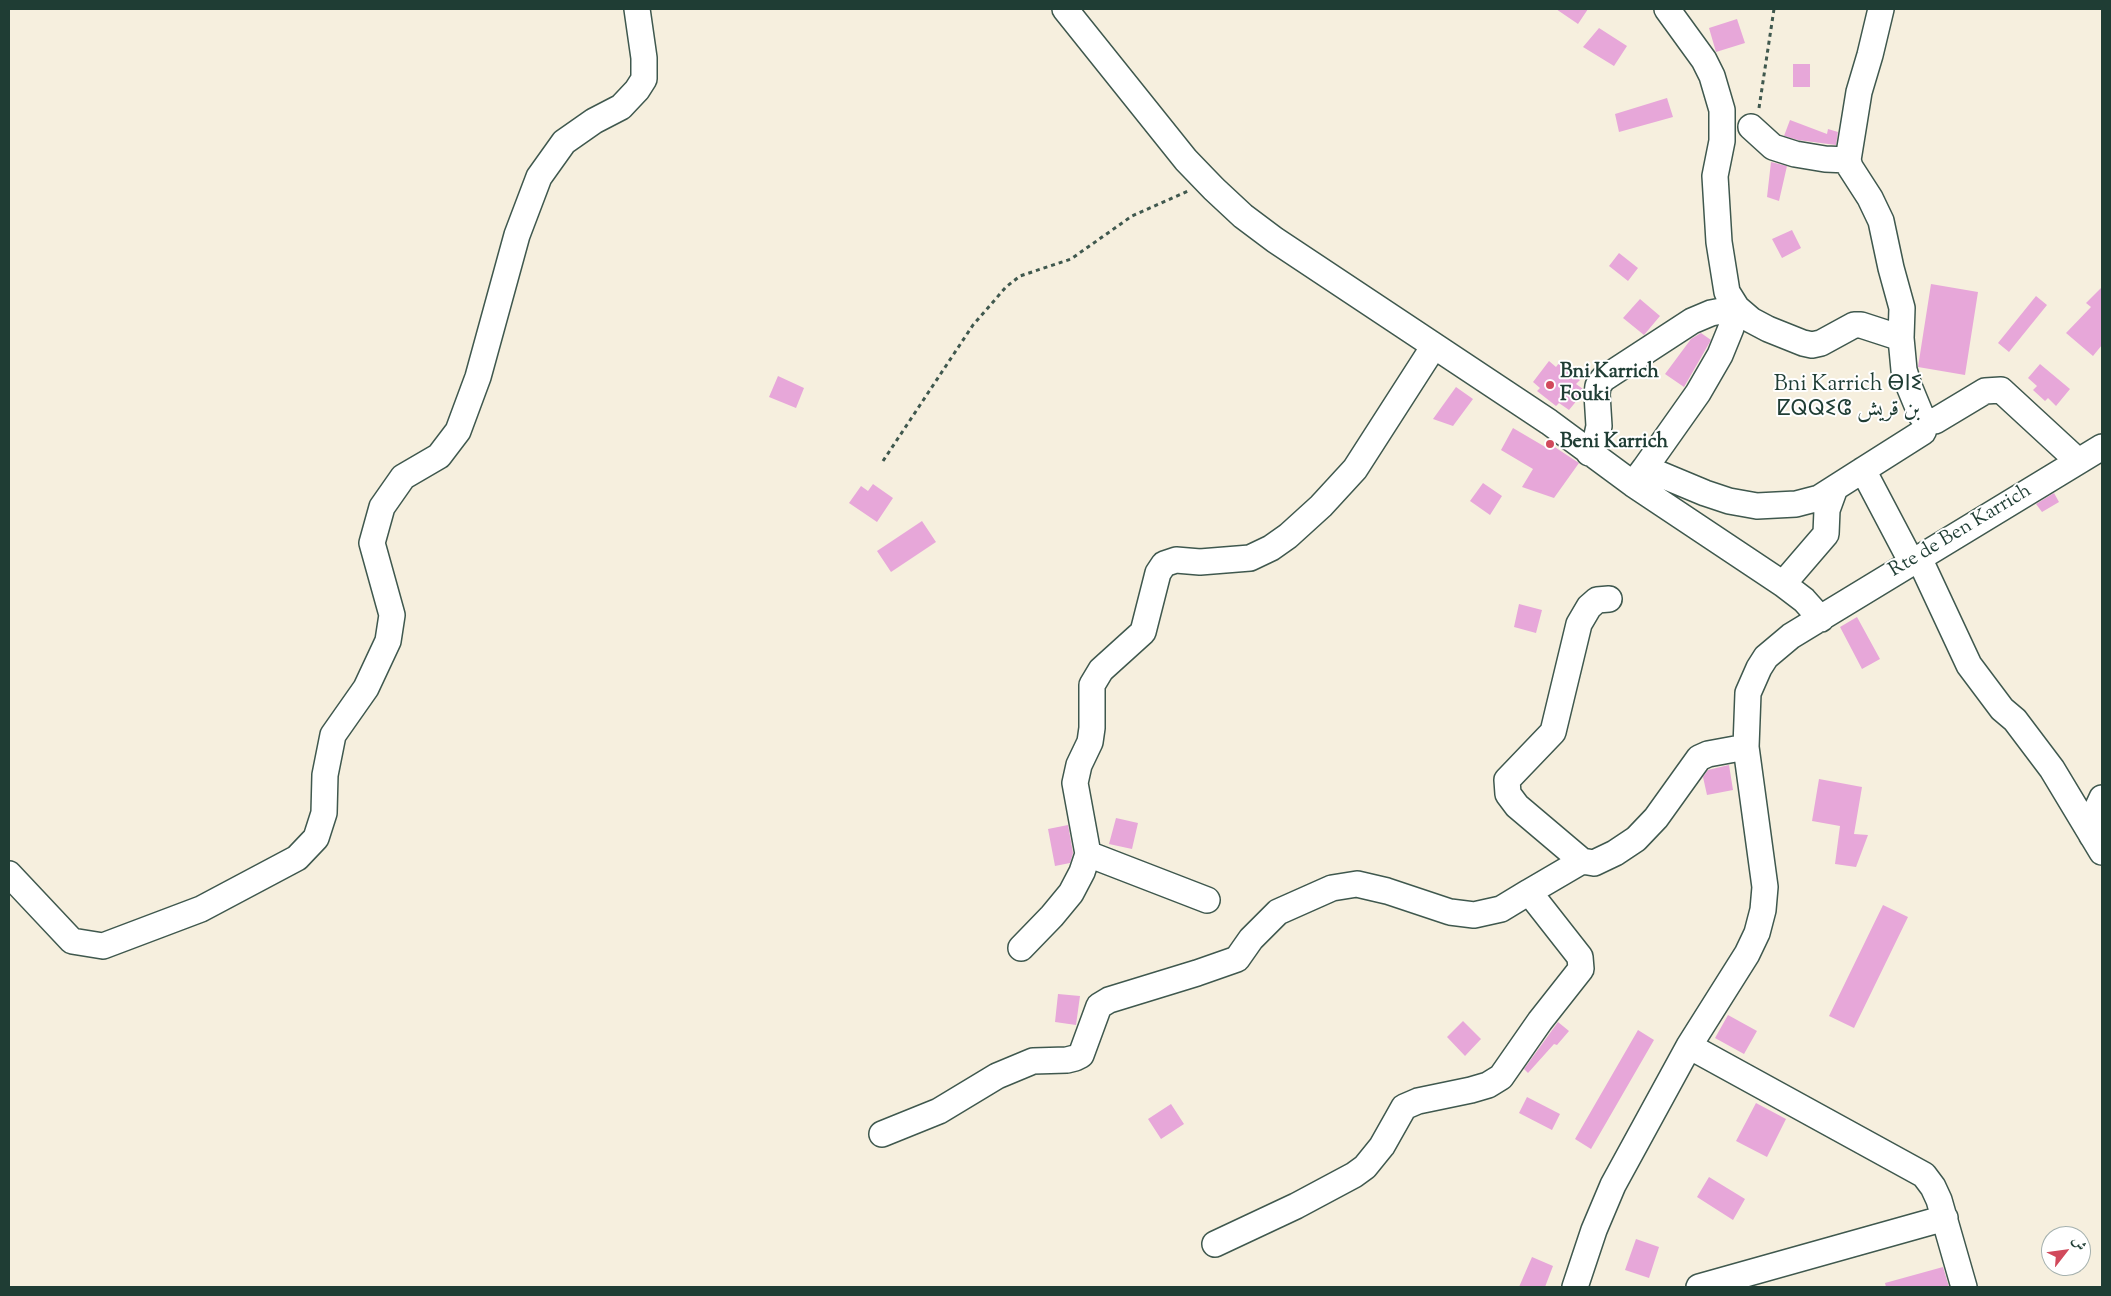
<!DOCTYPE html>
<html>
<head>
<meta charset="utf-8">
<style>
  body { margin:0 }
  #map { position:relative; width:2111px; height:1296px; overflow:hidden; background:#f6efde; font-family:"Sorts Mill Goudy",Amiri,serif }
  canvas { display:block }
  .frame { position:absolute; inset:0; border:10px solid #1f3d34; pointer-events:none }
  .north { position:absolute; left:2041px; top:1226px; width:50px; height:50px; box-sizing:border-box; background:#fff; border:1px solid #a5b1ae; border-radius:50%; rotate:60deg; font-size:14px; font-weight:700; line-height:20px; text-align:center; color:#1f3d34 }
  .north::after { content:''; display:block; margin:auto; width:18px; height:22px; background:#d1495b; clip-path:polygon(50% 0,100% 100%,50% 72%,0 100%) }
</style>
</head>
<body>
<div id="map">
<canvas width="2111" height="1296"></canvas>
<div class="frame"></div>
<div class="north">ش</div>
</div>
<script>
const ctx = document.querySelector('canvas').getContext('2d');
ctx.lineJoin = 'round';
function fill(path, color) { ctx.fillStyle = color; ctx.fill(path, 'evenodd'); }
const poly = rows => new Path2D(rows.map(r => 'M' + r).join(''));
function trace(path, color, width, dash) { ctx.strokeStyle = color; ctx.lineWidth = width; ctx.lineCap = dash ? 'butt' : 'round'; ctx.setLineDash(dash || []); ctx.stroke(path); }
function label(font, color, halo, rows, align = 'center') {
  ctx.font = font + ' "Sorts Mill Goudy",Amiri,"Noto Sans Tifinagh",serif'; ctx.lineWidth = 4; ctx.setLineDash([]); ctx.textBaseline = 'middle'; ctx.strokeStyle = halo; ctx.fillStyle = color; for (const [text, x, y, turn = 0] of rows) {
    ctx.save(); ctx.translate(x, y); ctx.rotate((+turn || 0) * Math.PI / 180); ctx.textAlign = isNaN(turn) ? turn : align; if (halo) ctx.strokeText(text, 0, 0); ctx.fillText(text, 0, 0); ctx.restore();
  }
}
const building = poly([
  [1556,9,1588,9,1578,24],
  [1737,19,1745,43,1716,52,1709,28],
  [1599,28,1627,46,1614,66,1583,47],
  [1793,64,1810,64,1810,87,1793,87],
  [1667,98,1673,117,1619,132,1615,114],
  [1790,120,1827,134,1828,129,1838,132,1836,145,1798,140,1784,136],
  [1771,162,1787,166,1779,201,1767,197],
  [1792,230,1801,248,1782,258,1772,239],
  [1619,253,1638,268,1628,281,1609,266],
  [1931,284,1978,292,1965,375,1918,367],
  [2102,287,2102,345,2093,356,2066,333,2091,307,2086,303],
  [2036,296,2047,305,2009,352,1998,343],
  [1640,299,1660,316,1644,335,1623,318],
  [1701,333,1711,340,1684,387,1665,374,1691,339],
  [1549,361,1556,367,1559,363,1580,380,1576,384,1583,389,1583,393,1569,410,1559,403,1556,406,1537,391,1540,388,1533,382],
  [2040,364,2070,389,2056,406,2048,398,2045,401,2033,390,2037,386,2028,378],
  [778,376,804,388,796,408,769,397],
  [1456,387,1473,399,1453,426,1433,419],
  [1513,428,1547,448,1550,444,1579,463,1554,498,1522,487,1533,469,1501,450],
  [1483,483,1502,496,1490,515,1470,501],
  [873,484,893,498,877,522,849,503,861,486,868,491],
  [2054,493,2059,502,2042,512,2036,504],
  [922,521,936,542,891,572,877,551],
  [1519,604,1542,610,1536,633,1514,627],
  [1857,617,1880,659,1862,669,1840,627],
  [1729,765,1733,790,1707,795,1703,777,1708,770],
  [1819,779,1862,787,1854,834,1868,835,1856,867,1835,864,1840,826,1812,821],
  [1116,818,1138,823,1132,849,1109,844],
  [1068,825,1073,853,1070,863,1055,866,1048,829],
  [1883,905,1908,917,1854,1028,1829,1016],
  [1058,994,1080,996,1076,1025,1055,1022],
  [1728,1015,1757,1031,1744,1054,1715,1038],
  [1463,1021,1481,1039,1465,1056,1447,1037],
  [1558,1022,1569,1031,1557,1045,1554,1044,1528,1073,1524,1069],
  [1638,1030,1654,1040,1591,1149,1575,1139],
  [1527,1097,1560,1114,1552,1130,1519,1113],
  [1756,1103,1786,1119,1767,1157,1736,1141],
  [1171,1104,1184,1124,1161,1139,1148,1119],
  [1709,1177,1745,1199,1733,1220,1697,1197],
  [1636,1239,1659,1247,1649,1278,1625,1270],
  [1532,1257,1553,1266,1545,1287,1519,1287],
  [1943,1267,1949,1287,1886,1287,1885,1283]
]);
const path = poly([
  [1759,108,1774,9],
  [883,461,973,325,1006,287,1020,276,1071,259,1132,216,1188,191]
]);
const minor = poly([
  [1065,9,1186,160,1214,189,1243,216,1275,240,1549,422,1633,484,1783,584,1804,600,1821,619],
  [1881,9,1870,55,1859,92,1848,160,1850,167,1870,198,1881,221,1891,268,1902,308,1901,338,1904,370,1909,386,1921,415,1927,421,1935,421,1985,391,2001,390,2078,461],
  [1751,127,1773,147,1795,154,1825,159,1848,160],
  [1589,453,1596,440,1599,426,1597,394,1598,386,1603,379,1692,321,1711,313,1737,308,1751,320,1768,329,1803,343,1812,345,1821,343,1854,325,1861,325,1901,338],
  [1645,468,1698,393,1720,355,1731,328,1737,308,1727,292,1719,242,1715,176,1722,141,1722,110,1712,76,1704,60,1667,9],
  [1863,470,1912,563],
  [1636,480,1645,468,1705,493,1729,501,1757,506,1796,504,1819,498,1863,470,1923,432,1927,421],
  [1919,558,1969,665,2002,709,2015,720,2052,769,2102,852],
  [1783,584,1826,534,1827,510,1835,488],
  [2092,836,2095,813,2102,798],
  [1088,854,1207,900],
  [1582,861,1594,863,1615,853,1636,839,1656,818,1699,758,1708,754,1746,747],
  [9,874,72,941,103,946,201,909,297,858,316,838,324,813,325,775,333,735,366,688,388,641,392,615,372,543,382,507,403,477,439,456,458,431,478,377,517,235,539,177,564,142,594,121,621,107,637,90,644,79,644,58,637,9],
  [1021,948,1052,916,1071,893,1082,872,1088,854,1075,783,1079,765,1090,742,1092,728,1092,685,1101,670,1143,632,1158,573,1164,564,1176,560,1200,562,1250,558,1271,548,1288,536,1321,506,1355,469,1434,346],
  [1689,1046,1924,1175,1933,1187,1939,1200,1964,1287],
  [882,1134,939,1111,997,1076,1033,1061,1067,1060,1075,1058,1081,1055,1099,1006,1109,1000,1197,973,1237,959,1251,939,1278,912,1332,888,1357,884,1387,891,1450,912,1474,915,1501,909,1529,892],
  [1215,1244,1296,1206,1354,1175,1365,1167,1382,1146,1404,1107,1418,1101,1471,1090,1488,1085,1501,1077,1540,1021,1581,969,1580,957,1529,892,1582,861,1517,806,1508,794,1507,780,1553,732,1579,624,1589,607,1597,600,1609,599],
  [1575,1287,1594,1230,1613,1185,1689,1046,1747,954,1757,933,1763,910,1765,887,1746,747,1748,693,1759,668,1766,657,1791,636,2102,447],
  [1699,1287,1945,1218]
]);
const markers = [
  [1550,385,5,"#d1495b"],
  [1550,444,5,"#d1495b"]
];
const poiNames = [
  ["Bni Karrich",1560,374],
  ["Fouki",1560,397],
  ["Beni Karrich",1560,444]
];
const streetNames = [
  ["Rte de Ben Karrich",1961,532,-31]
];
const quarterNames = [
  ["Bni Karrich ⴱⵏⵉ",1848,386],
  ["ⵇⵕⵕⵉⵛ بن قريش",1848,411]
];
fill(building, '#e7a7d9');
trace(minor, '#3f584e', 28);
trace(path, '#3f584e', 3, [4, 4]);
trace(minor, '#fff', 25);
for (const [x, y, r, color] of markers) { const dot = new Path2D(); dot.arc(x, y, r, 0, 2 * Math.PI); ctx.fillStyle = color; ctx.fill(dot); trace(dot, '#fff', 2); }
label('bold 20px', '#1f3d34', '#fff', poiNames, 'left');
label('20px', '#1f3d34', '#fff', streetNames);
label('22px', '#1f3d34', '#fff', quarterNames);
</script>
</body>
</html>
